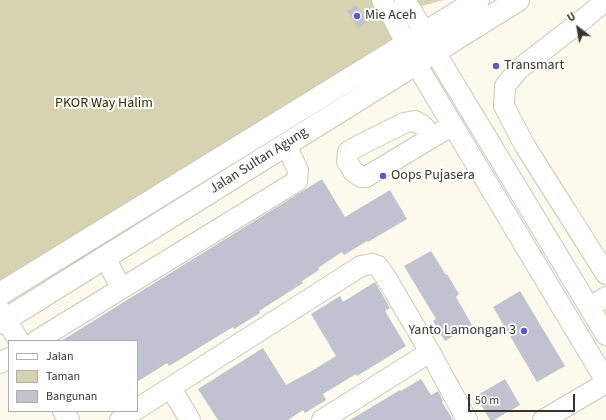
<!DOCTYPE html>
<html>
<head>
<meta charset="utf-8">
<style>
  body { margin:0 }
  #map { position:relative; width:606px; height:420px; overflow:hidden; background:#fcfaec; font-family:"Source Sans 3",sans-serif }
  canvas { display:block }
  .legend { position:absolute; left:8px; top:340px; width:130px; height:72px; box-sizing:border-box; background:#fff; border:1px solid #afaeac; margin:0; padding:5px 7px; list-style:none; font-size:12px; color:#363530 }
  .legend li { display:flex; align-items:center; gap:8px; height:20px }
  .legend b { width:20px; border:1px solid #afaeac }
  .north { position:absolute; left:558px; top:8px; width:40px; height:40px; -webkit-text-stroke:3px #fff; paint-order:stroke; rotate:329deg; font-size:11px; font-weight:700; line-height:16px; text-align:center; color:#363530 }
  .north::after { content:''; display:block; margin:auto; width:14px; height:18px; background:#363530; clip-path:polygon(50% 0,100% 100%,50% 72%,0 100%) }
  .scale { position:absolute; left:468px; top:394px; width:107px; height:18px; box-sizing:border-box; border:2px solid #363530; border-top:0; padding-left:5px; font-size:12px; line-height:14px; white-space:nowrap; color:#363530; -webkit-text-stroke:3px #fff; paint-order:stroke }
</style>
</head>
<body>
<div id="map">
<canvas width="606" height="420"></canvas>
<ul class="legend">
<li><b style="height:5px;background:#fff"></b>Jalan</li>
<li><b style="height:11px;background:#d7d2b0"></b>Taman</li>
<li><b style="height:11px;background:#c1c2d0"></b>Bangunan</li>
</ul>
<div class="north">U</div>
<div class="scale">50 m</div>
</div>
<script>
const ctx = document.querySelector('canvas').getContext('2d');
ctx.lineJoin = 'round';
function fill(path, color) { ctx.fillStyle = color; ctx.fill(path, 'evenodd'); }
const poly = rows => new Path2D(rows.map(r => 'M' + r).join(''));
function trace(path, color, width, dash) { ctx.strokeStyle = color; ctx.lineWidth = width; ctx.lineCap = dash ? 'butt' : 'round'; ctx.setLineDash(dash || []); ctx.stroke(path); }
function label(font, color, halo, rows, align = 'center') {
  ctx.font = font + ' "Source Sans 3",sans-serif'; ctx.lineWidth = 4; ctx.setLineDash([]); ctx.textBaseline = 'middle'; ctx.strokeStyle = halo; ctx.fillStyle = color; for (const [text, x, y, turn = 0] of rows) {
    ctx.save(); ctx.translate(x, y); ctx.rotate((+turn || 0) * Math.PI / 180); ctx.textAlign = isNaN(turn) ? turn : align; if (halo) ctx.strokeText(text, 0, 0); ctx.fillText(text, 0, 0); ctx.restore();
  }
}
const green = poly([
  [0,0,444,0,406,10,422,32,0,291]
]);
const building = poly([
  [356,5,367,22,358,28,347,11],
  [322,179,345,217,390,190,407,219,368,242,367,241,344,255,342,252,318,268,319,270,302,281,303,283,259,311,260,313,234,329,233,327,169,366,167,363,137,382,137,341,61,341],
  [431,251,446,275,447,274,459,294,456,297,472,325,445,341,433,321,436,319,404,266],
  [375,282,390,308,385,311,406,346,357,376,356,374,323,394,326,400,305,413,303,410,288,420,218,420,198,389,263,348,286,385,310,372,336,356,311,314,340,296,343,302],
  [520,291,565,366,537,382,493,307],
  [421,379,431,395,438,391,443,401,442,402,453,420,350,420,400,390,401,391],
  [505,379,520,405,494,420,490,420,476,396]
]);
const minor = poly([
  [382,0,394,20,406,43],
  [405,0,425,33],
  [606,0,585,18,519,69,505,86,504,106,525,146,606,274],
  [435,52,606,335],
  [416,64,606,381],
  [431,138,425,128,422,125,415,121,404,123,360,145,348,152,347,161,353,171,361,177,366,177,453,125],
  [105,257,121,288],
  [589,307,606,297],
  [0,310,19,341],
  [36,341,297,181,298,170,286,145],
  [0,363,9,358],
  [171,388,190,420],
  [137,409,361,266,372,264,378,266,385,276,430,352,467,420],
  [63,411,69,420],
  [120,420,134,411],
  [322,420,430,352],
  [543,420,606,383]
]);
const major = poly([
  [0,294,478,0],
  [0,323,518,0]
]);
const markers = [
  [357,16,4,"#6156cf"],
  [496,66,4,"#6156cf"],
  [383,176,4,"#6156cf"],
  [524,331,4,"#6156cf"]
];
const poiNames = [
  ["Mie Aceh",365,16],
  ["Transmart",504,66],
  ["Oops Pujasera",391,176],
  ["Yanto Lamongan 3",516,331,"right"]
];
const parkNames = [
  ["PKOR Way Halim",104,104]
];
const streetNames = [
  ["Jalan Sultan Agung",259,161,-32]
];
fill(green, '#d7d2b0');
fill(building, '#c1c2d0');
trace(minor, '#cbc9bb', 22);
trace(major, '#cbc9bb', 24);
trace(minor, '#fff', 20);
trace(major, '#fff', 22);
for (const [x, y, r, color] of markers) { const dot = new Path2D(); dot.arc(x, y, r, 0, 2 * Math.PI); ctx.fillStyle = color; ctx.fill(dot); trace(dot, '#fff', 1.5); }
label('14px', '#363530', '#fff', poiNames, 'left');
label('14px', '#302a00', '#fff', parkNames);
label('14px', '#363530', '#fff', streetNames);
</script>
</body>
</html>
